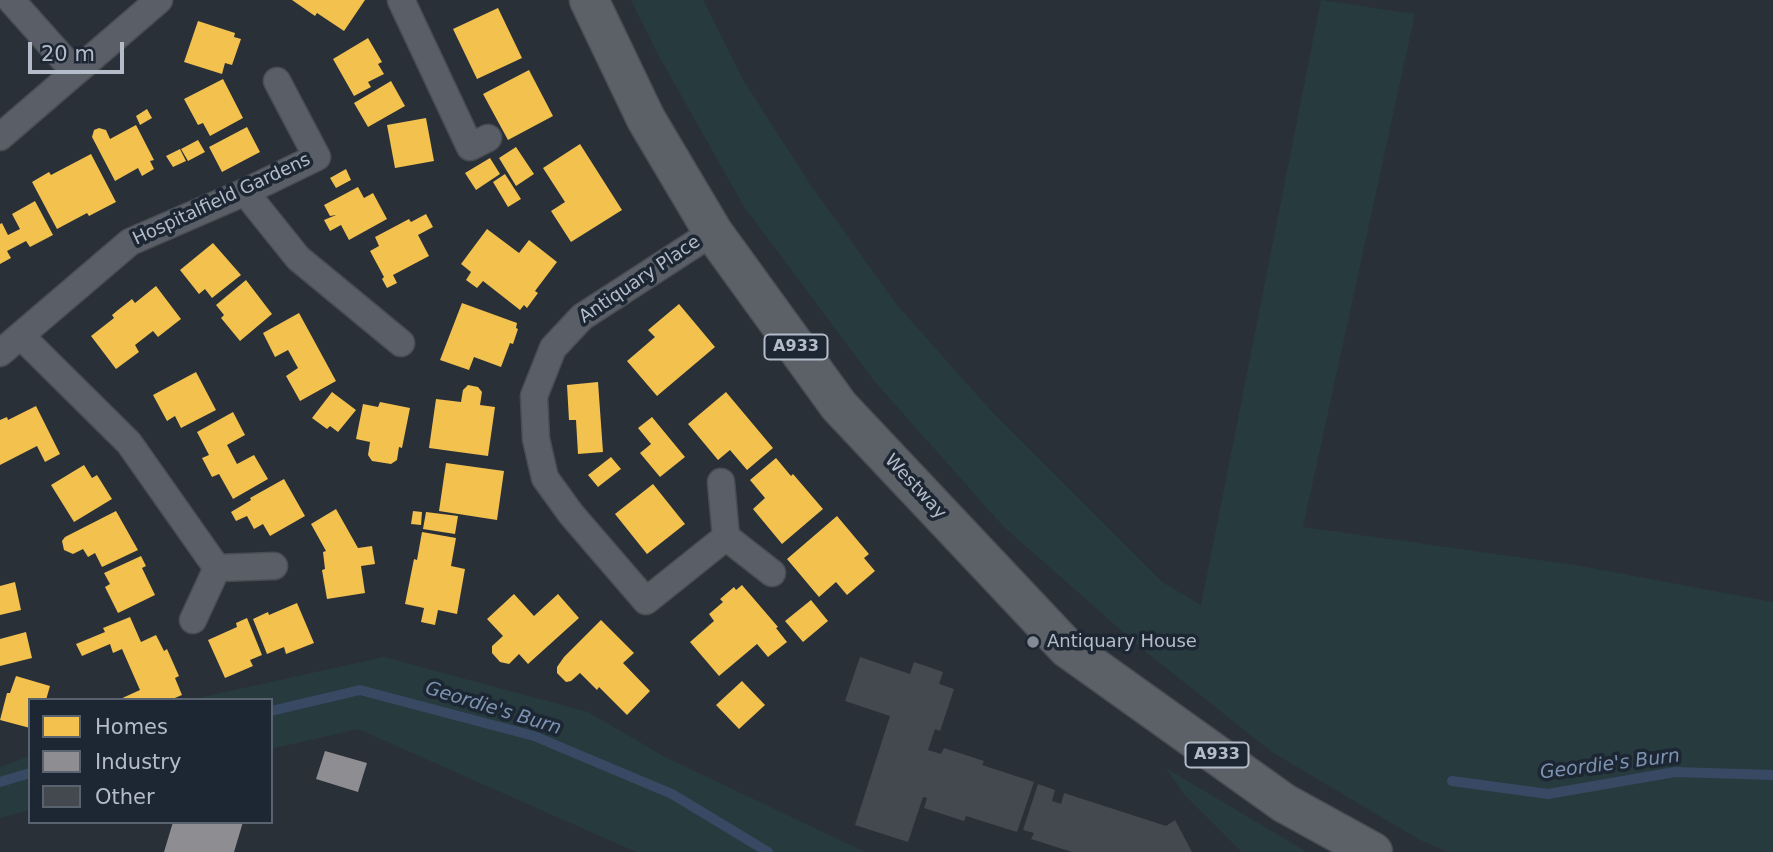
<!DOCTYPE html>
<html>
<head>
<meta charset="utf-8">
<style>
  body { margin:0 }
  #map { position:relative; width:1773px; height:852px; overflow:hidden; background:#2a3038; font-family:"DejaVu Sans",sans-serif }
  canvas { display:block }
  .legend { position:absolute; left:28px; top:698px; width:245px; height:126px; box-sizing:border-box; background:#1d2633; border:2px solid #59626f; margin:0; padding:9px 12px; list-style:none; font-size:21px; color:#b4bcc9 }
  .legend li { display:flex; align-items:center; gap:14px; height:35px }
  .legend b { width:35px; border:2px solid #59626f }
  .scale { position:absolute; left:28px; top:42px; width:96px; height:32px; box-sizing:border-box; border:4px solid #b4bcc9; border-top:0; padding-left:9px; font-size:21px; line-height:24px; white-space:nowrap; color:#b4bcc9; -webkit-text-stroke:5px #1d2633; paint-order:stroke }
</style>
</head>
<body>
<div id="map">
<canvas width="1773" height="852"></canvas>
<ul class="legend">
<li><b style="height:19px;background:#f2c14e"></b>Homes</li>
<li><b style="height:19px;background:#8d8d92"></b>Industry</li>
<li><b style="height:19px;background:#444950"></b>Other</li>
</ul>
<div class="scale">20 m</div>
</div>
<script>
const ctx = document.querySelector('canvas').getContext('2d');
ctx.lineJoin = 'round';
function fill(path, color) { ctx.fillStyle = color; ctx.fill(path, 'evenodd'); }
const poly = rows => new Path2D(rows.map(r => 'M' + r).join(''));
function trace(path, color, width, dash) { ctx.strokeStyle = color; ctx.lineWidth = width; ctx.lineCap = dash ? 'butt' : 'round'; ctx.setLineDash(dash || []); ctx.stroke(path); }
function label(font, color, halo, rows, align = 'center') {
  ctx.font = font + ' "DejaVu Sans",sans-serif'; ctx.lineWidth = 7; ctx.setLineDash([]); ctx.textBaseline = 'middle'; ctx.strokeStyle = halo; ctx.fillStyle = color; for (const [text, x, y, turn = 0] of rows) {
    ctx.save(); ctx.translate(x, y); ctx.rotate((+turn || 0) * Math.PI / 180); ctx.textAlign = isNaN(turn) ? turn : align; if (halo) ctx.strokeText(text, 0, 0); ctx.fillText(text, 0, 0); ctx.restore();
  }
}
const green = poly([
  [631,0,703,0,743,80,812,187,897,305,993,413,1162,582,1201,605,1321,0,1415,14,1303,527,1575,565,1773,602,1773,852,1448,852,1420,840,1272,752,1141,648,1003,526,875,382,743,205,659,56],
  [384,657,588,712,665,757,865,852,636,852,358,729,271,749,271,700,189,700],
  [30,756,30,810,0,818,0,767],
  [1166,768,1307,852,1242,852,1183,793]
]);
const homes = poly([
  [292,0,365,0,344,31,317,13,315,16],
  [498,8,522,58,477,79,453,29],
  [198,21,235,33,234,37,241,39,232,65,225,63,222,74,184,62],
  [368,38,382,62,378,64,384,74,368,82,371,87,354,96,333,59],
  [529,70,553,116,508,140,483,94],
  [223,79,243,118,210,136,203,123,198,125,184,99],
  [391,81,405,106,368,127,354,103],
  [147,109,152,118,140,125,136,116],
  [426,118,434,161,395,168,387,125],
  [136,125,154,160,150,161,154,169,142,176,138,168,115,181,92,137,94,130,99,128,106,130,110,139],
  [247,127,260,152,222,172,209,147],
  [198,140,205,152,188,161,181,149],
  [580,144,622,210,571,242,551,211,565,202,543,168],
  [516,147,534,174,516,186,499,158],
  [180,149,186,161,173,167,166,156],
  [91,154,116,202,89,216,87,213,57,229,32,182,49,172,51,175],
  [490,158,500,174,476,190,465,173],
  [346,169,351,180,336,188,330,178],
  [505,174,521,199,508,207,493,182],
  [358,187,364,198,373,193,387,219,349,240,341,225,330,231,324,220,336,215,330,216,324,205],
  [35,201,53,235,30,247,26,241,7,251,11,258,0,264,0,224,2,223,8,235,20,229,12,214],
  [426,214,433,227,418,235,429,256,393,275,397,283,387,288,382,279,384,277,370,251,379,246,375,237,409,219,411,222],
  [487,229,519,253,529,240,557,262,535,291,538,293,527,308,524,305,520,310,483,281,477,288,466,280,471,272,461,264],
  [213,243,241,275,212,298,205,289,199,294,180,270],
  [246,280,272,314,240,341,221,318,224,315,216,305],
  [156,286,181,319,158,337,153,331,135,345,139,352,116,369,91,336,114,318,112,315,118,310,132,299,135,303],
  [462,303,517,323,516,328,518,329,513,344,510,343,501,367,474,357,469,370,440,360],
  [679,304,715,347,657,396,627,361,655,337,648,330],
  [299,313,336,381,300,401,286,376,298,368,288,350,275,357,263,333],
  [196,372,216,410,181,428,175,416,167,421,153,395],
  [598,382,603,452,578,454,576,420,569,420,567,385],
  [468,385,478,387,482,392,480,405,495,407,488,456,429,448,436,399,461,402,463,390],
  [332,392,356,410,338,432,330,426,327,429,312,418],
  [726,392,773,448,747,470,730,450,718,460,688,424],
  [380,402,410,408,402,448,399,447,397,460,391,464,372,461,368,455,370,442,356,439,363,404,378,407],
  [36,406,60,454,45,462,37,446,0,465,0,420,7,417,8,420],
  [233,412,245,435,227,445,237,464,254,455,268,479,233,499,219,474,212,477,202,458,209,455,197,432],
  [652,417,685,457,660,477,640,453,651,444,638,428],
  [611,457,621,469,598,487,588,475],
  [776,458,791,476,793,474,823,509,782,544,753,509,765,498,750,480],
  [446,463,504,471,497,520,439,511],
  [84,465,92,478,97,475,112,499,74,522,51,485],
  [284,479,305,516,270,536,263,524,254,529,247,516,236,521,231,512,251,500,250,498],
  [653,484,685,524,647,554,615,514],
  [336,509,358,548,372,546,375,564,361,566,365,593,327,599,322,570,325,569,323,552,326,551,311,524],
  [116,511,138,550,102,567,95,553,88,557,83,549,73,554,64,550,62,541,65,537],
  [413,511,422,512,421,525,411,524],
  [426,512,458,516,455,534,423,529],
  [837,516,869,554,864,558,875,571,847,595,836,582,819,597,787,559],
  [422,532,456,538,451,566,465,569,457,614,438,610,435,625,421,622,424,608,405,604,414,559,417,560],
  [141,556,146,566,142,568,155,595,118,613,105,587,110,584,104,573],
  [15,582,21,610,0,615,0,586],
  [742,585,778,627,776,628,787,642,768,657,757,644,719,676,690,642,714,621,709,614,723,602,720,599,734,587,736,590],
  [514,594,534,616,558,594,579,618,528,664,519,654,509,664,500,662,492,653,492,646,503,636,487,619],
  [811,600,828,621,803,642,785,621],
  [297,603,314,643,286,654,284,647,267,654,253,619,268,612,269,615],
  [130,617,141,642,156,635,164,651,167,649,179,676,175,678,182,695,170,700,118,700,140,690,122,649,113,653,110,644,82,656,76,644,105,632,103,628],
  [247,618,262,655,250,660,253,666,225,678,208,640,237,627,236,623],
  [601,620,634,653,623,663,650,691,627,715,599,687,597,690,580,673,571,681,566,682,557,673,557,667,564,657],
  [26,632,32,658,0,666,0,639],
  [16,676,50,686,46,700,30,700,30,728,0,720,7,693,10,693],
  [742,681,765,705,739,729,716,705]
]);
const industry = poly([
  [325,751,367,763,358,792,316,779],
  [173,822,243,822,234,852,164,852]
]);
const stream = poly([
  [271,711,360,690,534,736,672,794,768,852],
  [1452,781,1548,794,1675,772,1773,775],
  [0,782,30,773]
]);
const building = poly([
  [860,657,910,674,914,662,943,672,939,684,954,689,940,731,935,729,928,750,941,754,944,748,984,761,982,765,1034,782,1017,832,966,816,964,821,924,808,927,798,923,797,908,842,855,825,890,716,845,701],
  [1038,784,1055,790,1052,801,1061,804,1064,793,1166,826,1175,820,1192,852,1072,852,1031,839,1034,833,1023,830]
]);
const street = poly([
  [11,0,75,72],
  [401,0,470,147,488,138],
  [0,137,159,0],
  [245,192,298,258,401,343],
  [713,232,582,317,553,348,534,396,536,439,545,478,571,514,646,601,726,537],
  [21,336,129,443,217,568],
  [0,353,130,242,245,192,317,157,277,81],
  [721,482,726,537,772,573],
  [193,620,217,568,274,566]
]);
const primary = poly([
  [589,0,646,119,713,232,839,406,1067,648,1284,803,1373,852]
]);
const markers = [
  [1033,642,7,"#848b96"]
];
const shields = [
  [796,347,63],
  [1217,755,63]
];
const shieldNames = [
  ["A933",796,347],
  ["A933",1217,755]
];
const streetNames = [
  ["Hospitalfield Gardens",222,200,-25],
  ["Antiquary Place",640,280,-34],
  ["Westway",915,487,47]
];
const poiNames = [
  ["Antiquary House",1047,642]
];
const waterNames = [
  ["Geordie's Burn",493,709,17],
  ["Geordie's Burn",1610,765,-7]
];
fill(green, '#273a3e');
fill(homes, '#f2c14e');
fill(industry, '#8d8d92');
trace(stream, '#384963', 10);
fill(building, '#444950');
trace(street, '#484c53', 29);
trace(primary, '#484c55', 41);
trace(street, '#5a5e66', 26);
trace(primary, '#5c6168', 38);
for (const [x, y, r, color] of markers) { const dot = new Path2D(); dot.arc(x, y, r, 0, 2 * Math.PI); ctx.fillStyle = color; ctx.fill(dot); trace(dot, '#1d2633', 2.5); }
for (const [x, y, w] of shields) { const box = new Path2D(); box.roundRect(x - w / 2, y - 12.5, w, 25, 5); ctx.fillStyle = '#1d2633'; ctx.fill(box); trace(box, '#b4bcc9', 2); }
label('bold 16px', '#b4bcc9', null, shieldNames);
label('18px', '#b4bcc9', '#1d2633', streetNames);
label('18px', '#b4bcc9', '#1d2633', poiNames, 'left');
label('italic 19px', '#7c92b1', '#1d2633', waterNames);
</script>
</body>
</html>
